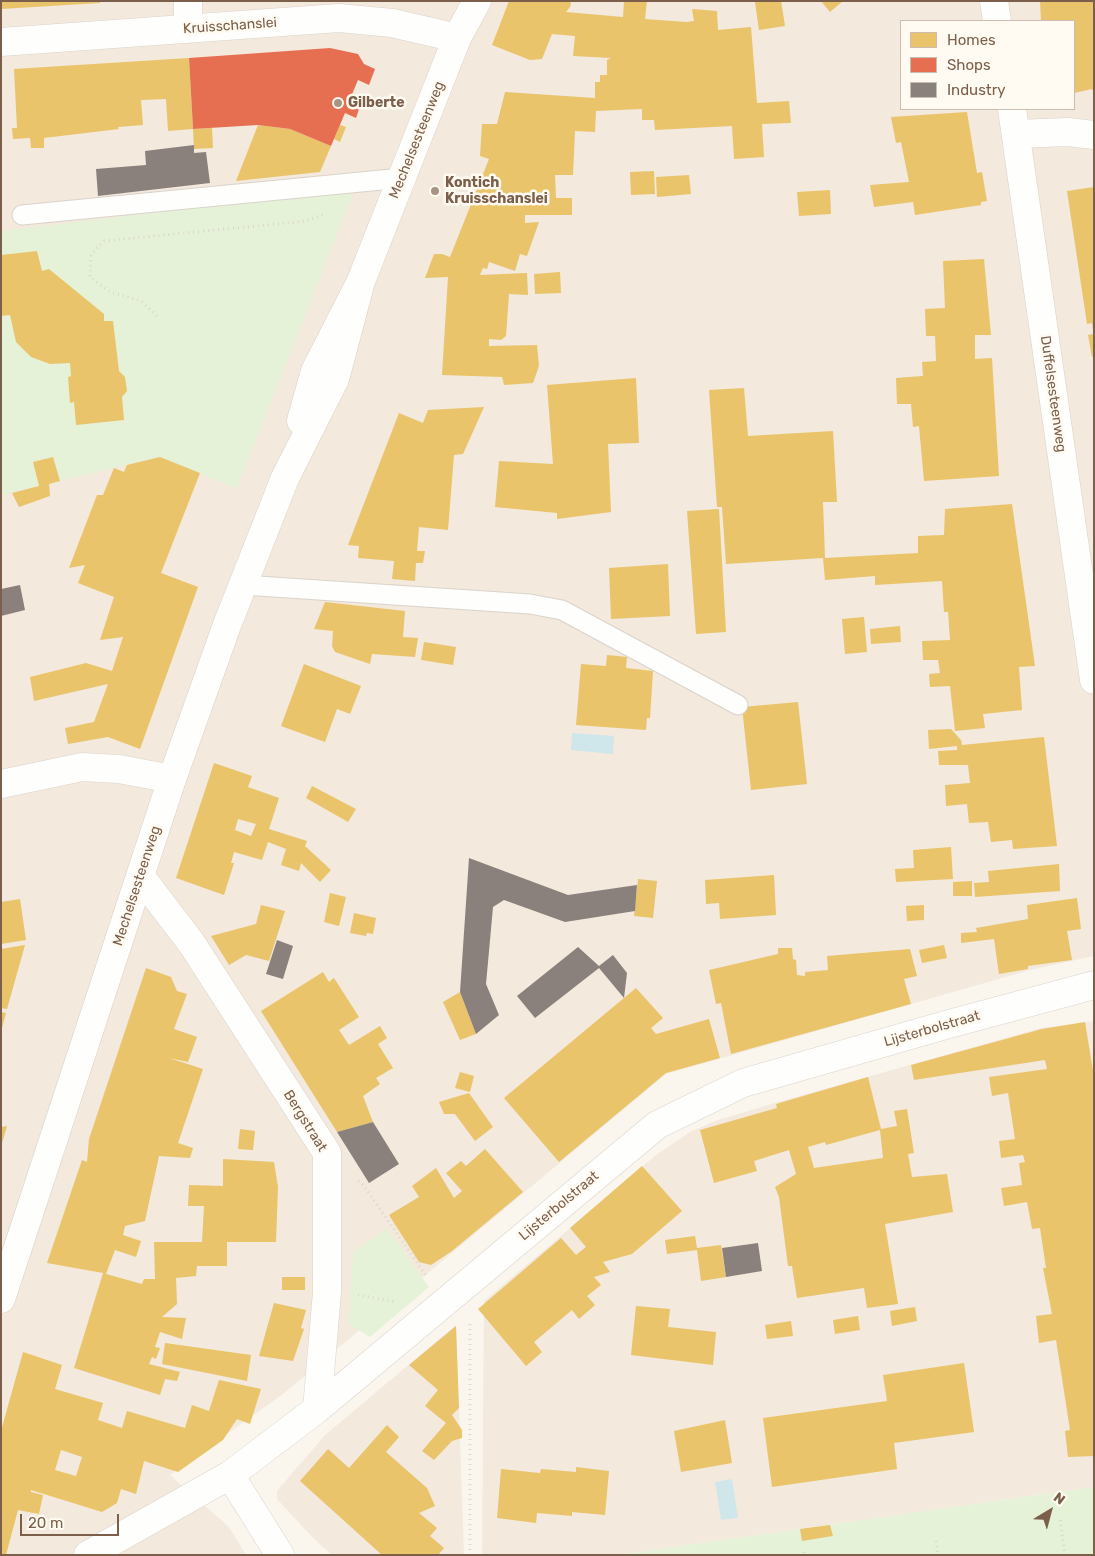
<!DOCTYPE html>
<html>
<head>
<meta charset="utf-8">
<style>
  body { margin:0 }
  #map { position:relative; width:1095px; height:1556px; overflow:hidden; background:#faf6ee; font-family:Rubik,sans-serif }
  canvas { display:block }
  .frame { position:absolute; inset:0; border:2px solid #7c5f4a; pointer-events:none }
  .legend { position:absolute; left:900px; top:20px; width:175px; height:90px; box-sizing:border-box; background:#fffbf2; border:1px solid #cbbdaf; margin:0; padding:6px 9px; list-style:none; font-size:15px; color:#7c5f4a }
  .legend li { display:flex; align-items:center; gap:10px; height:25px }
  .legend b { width:25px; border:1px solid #cbbdaf }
  .north { position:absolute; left:1025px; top:1486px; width:50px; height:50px; -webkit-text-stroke:4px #fffbf2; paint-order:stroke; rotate:37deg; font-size:14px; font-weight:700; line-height:20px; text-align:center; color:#7c5f4a }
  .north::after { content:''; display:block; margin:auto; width:18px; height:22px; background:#7c5f4a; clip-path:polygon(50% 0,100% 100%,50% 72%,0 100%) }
  .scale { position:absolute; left:20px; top:1514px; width:99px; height:22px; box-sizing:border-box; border:2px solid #7c5f4a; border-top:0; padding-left:6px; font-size:15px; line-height:18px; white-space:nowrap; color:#7c5f4a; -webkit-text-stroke:4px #fffbf2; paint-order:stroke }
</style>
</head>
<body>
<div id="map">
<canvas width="1095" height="1556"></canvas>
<div class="frame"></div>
<ul class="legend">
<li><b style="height:14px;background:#e9c46a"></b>Homes</li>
<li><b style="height:14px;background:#e76f51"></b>Shops</li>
<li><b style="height:14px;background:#8a817c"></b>Industry</li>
</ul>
<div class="north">N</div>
<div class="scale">20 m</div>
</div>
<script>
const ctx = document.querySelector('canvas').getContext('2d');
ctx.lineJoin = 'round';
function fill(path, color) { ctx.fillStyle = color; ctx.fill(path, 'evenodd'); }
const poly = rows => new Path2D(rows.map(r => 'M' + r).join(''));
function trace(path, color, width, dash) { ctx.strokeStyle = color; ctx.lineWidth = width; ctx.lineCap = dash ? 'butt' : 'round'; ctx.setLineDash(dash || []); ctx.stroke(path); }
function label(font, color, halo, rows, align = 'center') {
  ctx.font = font + ' Rubik,sans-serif'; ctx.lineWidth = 5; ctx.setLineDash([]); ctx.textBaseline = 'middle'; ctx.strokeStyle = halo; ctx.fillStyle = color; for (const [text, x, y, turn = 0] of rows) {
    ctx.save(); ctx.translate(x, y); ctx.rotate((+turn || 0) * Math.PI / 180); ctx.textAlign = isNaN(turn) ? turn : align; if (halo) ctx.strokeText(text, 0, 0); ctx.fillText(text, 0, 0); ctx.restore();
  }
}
const residential = poly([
  [1,1,1094,1,1094,956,1030,970,666,1074,283,1394,170,1475,229,1527,246,1555,1,1555],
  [901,21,1074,21,1074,109,901,109],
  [1094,1021,1094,1487,619,1555,482,1555,484,1301,656,1155,690,1132,715,1121,775,1103,1041,1028],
  [456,1325,464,1555,332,1555,312,1537,277,1499,277,1491,325,1435]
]);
const green = poly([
  [355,189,237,488,159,457,1,495,1,231],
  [387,1228,429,1287,370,1337,349,1324,350,1287,354,1252],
  [1094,1487,1094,1555,619,1555]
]);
const water = poly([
  [572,733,614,736,613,754,571,750],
  [732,1479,738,1518,721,1520,715,1482]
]);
const homes = poly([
  [1,1,100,1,100,3,1,9],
  [509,1,569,1,571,3,570,7,566,12,623,17,624,1,647,1,645,19,686,22,694,21,692,9,717,11,718,30,751,27,757,103,789,101,791,123,762,124,764,157,734,159,732,126,655,130,654,120,642,120,642,109,596,111,595,132,575,131,573,175,555,175,556,198,572,198,572,215,525,215,525,223,539,222,527,256,520,254,515,271,489,262,487,269,483,268,480,275,527,273,528,295,509,294,506,336,501,340,489,339,489,346,537,345,539,366,533,383,504,385,502,377,442,375,448,277,425,278,434,254,442,254,450,257,489,159,480,156,482,124,497,124,505,92,595,98,595,82,600,82,600,75,607,75,607,60,611,58,573,56,575,36,552,34,542,59,530,60,492,45],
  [781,1,785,26,759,30,755,2],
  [821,1,843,1,830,12],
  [1040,1,1094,1,1094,93,1092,89,1074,93,1074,21,1041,21],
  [189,58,193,129,212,128,213,148,194,149,193,129,168,131,166,99,141,100,143,125,118,127,119,129,44,138,44,148,31,148,30,138,13,139,12,128,17,128,14,69],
  [353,93,364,98,359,109,348,104],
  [967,112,977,173,982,172,987,201,981,202,981,205,915,215,913,202,874,207,870,185,909,182,901,142,896,143,891,117],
  [258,125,290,129,331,146,320,172,236,181],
  [340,125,346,127,340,142,334,139],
  [654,171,655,194,631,195,630,172],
  [689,175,691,194,657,197,656,177],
  [1094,187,1094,331,1093,331,1092,323,1087,324,1067,191],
  [830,190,831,214,799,216,797,192],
  [37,251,42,271,49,269,104,314,104,321,113,321,119,371,125,377,127,391,122,397,124,420,76,425,74,402,70,403,68,377,71,376,70,363,50,364,31,357,16,342,10,315,1,316,1,255],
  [984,259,991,335,975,335,975,359,992,358,999,476,924,481,919,426,913,427,911,404,897,404,896,378,923,376,922,362,936,361,935,336,926,336,925,309,945,308,943,261],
  [560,272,561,293,535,294,534,274],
  [1094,334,1094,356,1092,357,1088,335],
  [636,378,639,443,608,444,611,512,557,519,557,513,495,507,499,461,553,464,547,385],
  [744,388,748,436,833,431,837,502,823,502,825,558,918,553,918,536,944,535,945,509,1012,504,1035,666,1019,667,1022,710,983,714,985,728,955,731,950,686,930,687,929,674,940,673,938,660,923,660,922,641,950,640,948,612,944,612,942,581,875,585,875,576,825,580,823,558,726,564,722,507,717,507,709,390],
  [484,407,463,454,454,455,448,530,419,527,417,551,425,551,423,563,416,563,415,581,392,579,394,561,358,558,359,546,348,545,399,413,423,423,428,410],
  [53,457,60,481,49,484,50,496,19,507,12,493,39,486,33,462],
  [160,457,200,473,161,573,198,587,140,749,108,737,68,744,65,728,94,722,108,684,34,701,30,677,86,663,112,671,123,637,100,640,114,597,78,583,85,565,69,568,97,495,103,495,114,468,124,472,127,465],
  [719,509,726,632,696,634,687,511],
  [668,564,670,616,611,619,609,568],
  [325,602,405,611,403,637,418,638,415,657,372,654,370,664,335,652,332,646,333,631,314,629],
  [864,617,867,652,845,654,842,619],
  [900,626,901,642,871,644,870,629],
  [424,642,456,647,453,665,421,660],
  [607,655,627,657,626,668,653,671,650,718,647,718,646,730,576,725,581,664,606,666],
  [304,664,361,686,350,714,337,709,325,742,281,726],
  [798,702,807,784,751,790,742,707],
  [951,729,961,740,962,745,1044,737,1057,846,1013,849,1012,840,991,842,988,822,969,823,967,804,946,806,945,785,970,783,968,765,939,765,938,751,957,750,957,746,929,749,928,730],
  [214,763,252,776,248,787,279,798,269,829,307,841,305,846,331,870,320,882,301,863,299,871,281,865,286,849,268,842,262,860,234,852,231,863,234,863,224,895,176,878],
  [238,819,256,824,251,836,235,830],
  [312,786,356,809,348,822,306,798],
  [951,847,953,879,896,882,895,869,914,868,913,850],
  [1059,864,1060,891,975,897,974,883,989,882,988,871],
  [774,875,776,915,720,919,719,903,706,904,705,880],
  [638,879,657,881,653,918,634,916],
  [972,881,972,896,953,896,953,882],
  [330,893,346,897,339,926,324,922],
  [1077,898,1081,929,1067,931,1072,960,1028,966,1028,969,999,974,994,939,961,943,961,933,977,932,976,928,1028,919,1027,905],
  [20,899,26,940,1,944,1,902],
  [261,905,285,911,269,961,246,955,229,965,211,936,256,924],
  [924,905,924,920,907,921,906,906],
  [354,913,376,918,373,934,367,933,366,936,350,933],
  [25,945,7,1009,1,1008,1,949],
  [944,945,947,958,922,963,919,950],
  [778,948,792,948,793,959,796,960,797,975,805,976,805,972,828,970,827,956,910,949,917,976,904,979,911,1004,731,1054,721,1003,716,1004,709,970,778,954],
  [146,968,171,977,177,991,187,994,174,1029,197,1037,188,1062,169,1058,203,1069,178,1143,193,1148,190,1158,159,1156,145,1221,125,1226,123,1235,141,1241,136,1257,115,1250,106,1274,142,1284,144,1279,155,1279,154,1242,202,1242,204,1206,188,1206,189,1185,223,1186,223,1159,274,1162,278,1187,276,1242,227,1242,227,1266,197,1266,196,1276,176,1278,177,1304,162,1317,186,1318,182,1339,160,1332,155,1347,160,1348,156,1359,152,1357,149,1364,180,1372,177,1381,165,1379,160,1395,74,1368,103,1273,47,1263,82,1160,87,1162,89,1139],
  [323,972,329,982,334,978,359,1017,339,1030,349,1045,380,1026,387,1038,378,1044,393,1068,376,1078,380,1084,363,1096,373,1122,337,1132,261,1011],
  [636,988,663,1018,651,1028,656,1034,709,1019,720,1058,666,1073,559,1162,504,1098],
  [460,992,476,1034,460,1040,443,1002],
  [1,1012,6,1013,2,1028,1,1027],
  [1085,1022,1094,1077,1094,1456,1068,1457,1065,1431,1070,1430,1056,1340,1039,1343,1036,1316,1052,1314,1043,1268,1046,1268,1040,1228,1032,1229,1027,1202,1004,1206,1001,1188,1022,1185,1019,1163,1025,1162,1023,1155,1001,1158,999,1141,1015,1139,1008,1093,992,1096,989,1077,1047,1069,1045,1060,914,1080,911,1065,1042,1029],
  [460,1072,474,1076,470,1092,455,1088],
  [868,1077,881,1129,897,1126,894,1111,907,1109,914,1153,908,1154,912,1177,947,1174,953,1212,885,1224,898,1304,867,1308,864,1288,797,1298,792,1266,788,1266,779,1197,775,1187,796,1174,789,1150,754,1161,757,1171,714,1183,700,1130,777,1108,776,1104],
  [880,1130,883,1158,814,1168,808,1147,825,1142,826,1145],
  [469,1093,493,1127,475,1141,455,1114,444,1114,439,1102],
  [7,1126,2,1143,1,1143,1,1127],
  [240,1129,255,1131,253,1150,238,1149],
  [485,1149,523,1192,452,1251,431,1265,419,1262,389,1215,419,1197,412,1186,436,1168,454,1198,462,1191,446,1173,461,1161,466,1166],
  [642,1166,682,1211,632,1254,603,1262,610,1272,594,1277,601,1285,587,1296,595,1305,579,1319,572,1310,534,1342,542,1352,526,1366,478,1309,561,1238,576,1255,586,1247,570,1228],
  [695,1236,697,1248,721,1245,726,1277,701,1281,697,1250,667,1254,665,1240],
  [282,1277,305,1277,305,1290,282,1290],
  [274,1303,306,1310,301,1328,304,1329,293,1361,259,1356],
  [636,1306,670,1309,668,1327,716,1332,713,1365,631,1355],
  [915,1307,917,1321,892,1326,890,1311],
  [858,1316,860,1330,835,1334,833,1320],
  [791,1321,793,1336,767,1339,765,1325],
  [456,1326,459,1408,452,1415,462,1430,462,1438,452,1441,434,1460,422,1451,446,1423,425,1406,438,1390,409,1365],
  [165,1343,251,1355,247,1381,162,1364],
  [23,1352,62,1365,55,1389,103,1403,98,1420,122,1428,127,1411,185,1428,192,1405,209,1411,219,1380,261,1389,250,1424,237,1419,223,1440,178,1472,144,1461,136,1494,121,1489,117,1503,102,1512,31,1490,31,1492,43,1495,39,1514,18,1510,6,1555,1,1555,1,1431],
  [61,1450,82,1457,76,1476,55,1470],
  [964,1363,974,1432,894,1443,897,1469,772,1487,763,1418,887,1401,883,1375],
  [725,1420,732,1463,681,1472,674,1431],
  [387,1425,399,1437,386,1452,427,1488,435,1506,419,1513,437,1528,430,1536,444,1548,438,1555,382,1555,300,1481,328,1449,349,1468],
  [576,1467,609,1471,605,1515,572,1512,572,1516,537,1513,536,1523,497,1518,501,1469,540,1473,541,1469,576,1472],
  [830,1525,833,1536,802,1541,800,1529]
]);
const shops = poly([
  [330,48,358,54,364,64,375,69,369,85,358,80,348,104,359,109,356,118,345,113,331,146,290,129,258,125,193,129,189,58]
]);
const industry = poly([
  [194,145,194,153,206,152,210,183,98,196,96,169,146,165,145,151],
  [20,585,25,610,1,616,1,589],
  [469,858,568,895,637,885,635,911,565,922,504,900,493,907,486,984,499,1015,476,1034,460,992],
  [277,940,293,946,283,979,266,974],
  [578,947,599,966,613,955,627,973,624,998,599,968,535,1018,517,996],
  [373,1122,399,1164,369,1183,337,1132],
  [758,1243,762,1271,726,1277,722,1248]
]);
const path = poly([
  [157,316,141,301,110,292,90,277,91,255,104,241,306,221,324,214],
  [358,1181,364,1186,427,1277],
  [358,1295,396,1302],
  [1060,1520,1065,1555],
  [936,1541,938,1555],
  [804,1552,805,1555],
  [470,1555,470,1323]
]);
const lane = poly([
  [22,215,402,178],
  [243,585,530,604,562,610,738,705]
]);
const street = poly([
  [188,1,188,29],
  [1,42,339,18,392,23,457,38],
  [1016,134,1068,132,1094,135],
  [1,784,82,767,119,769,172,779],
  [141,877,192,944,327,1153,327,1292,317,1409],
  [230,1475,280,1555],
  [88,1555,230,1475,317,1409,657,1125,743,1083,949,1024,1094,985]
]);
const secondary = poly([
  [994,1,997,21],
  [1012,109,1094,680],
  [301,421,315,371,361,281,457,38,477,1],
  [1,1299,172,779,227,625,285,478,335,379,361,281]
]);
const markers = [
  [338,103,5,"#a89483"],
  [435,191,5,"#a89483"]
];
const streetNames = [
  ["Kruisschanslei",230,26,-4],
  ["Mechelsesteenweg",417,140,-68],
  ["Duffelsesteenweg",1053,394,82],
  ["Mechelsesteenweg",137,886,-72],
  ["Lijsterbolstraat",932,1029,-16],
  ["Bergstraat",305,1121,58],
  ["Lijsterbolstraat",559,1206,-40]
];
const poiNames = [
  ["Gilberte",348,103],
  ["Kontich",445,183],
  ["Kruisschanslei",445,199]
];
fill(residential, '#f3e9dc');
fill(green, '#e5f2d8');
fill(water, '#cfe7eb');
fill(homes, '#e9c46a');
fill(shops, '#e76f51');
fill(industry, '#8a817c');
trace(lane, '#dad3cc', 21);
trace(street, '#dad3cc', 29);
trace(secondary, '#d8d2c9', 29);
trace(path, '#ddd6ce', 3, [1, 4]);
trace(lane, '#fefefc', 19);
trace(street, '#fefefc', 28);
trace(secondary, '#fefefc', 28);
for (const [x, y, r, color] of markers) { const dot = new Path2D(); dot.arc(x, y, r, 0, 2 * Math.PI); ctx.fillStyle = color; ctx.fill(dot); trace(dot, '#fffbf2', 2); }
label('14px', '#7c5f4a', '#fffbf2', streetNames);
label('bold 14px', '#7c5f4a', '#fffbf2', poiNames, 'left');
</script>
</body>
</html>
